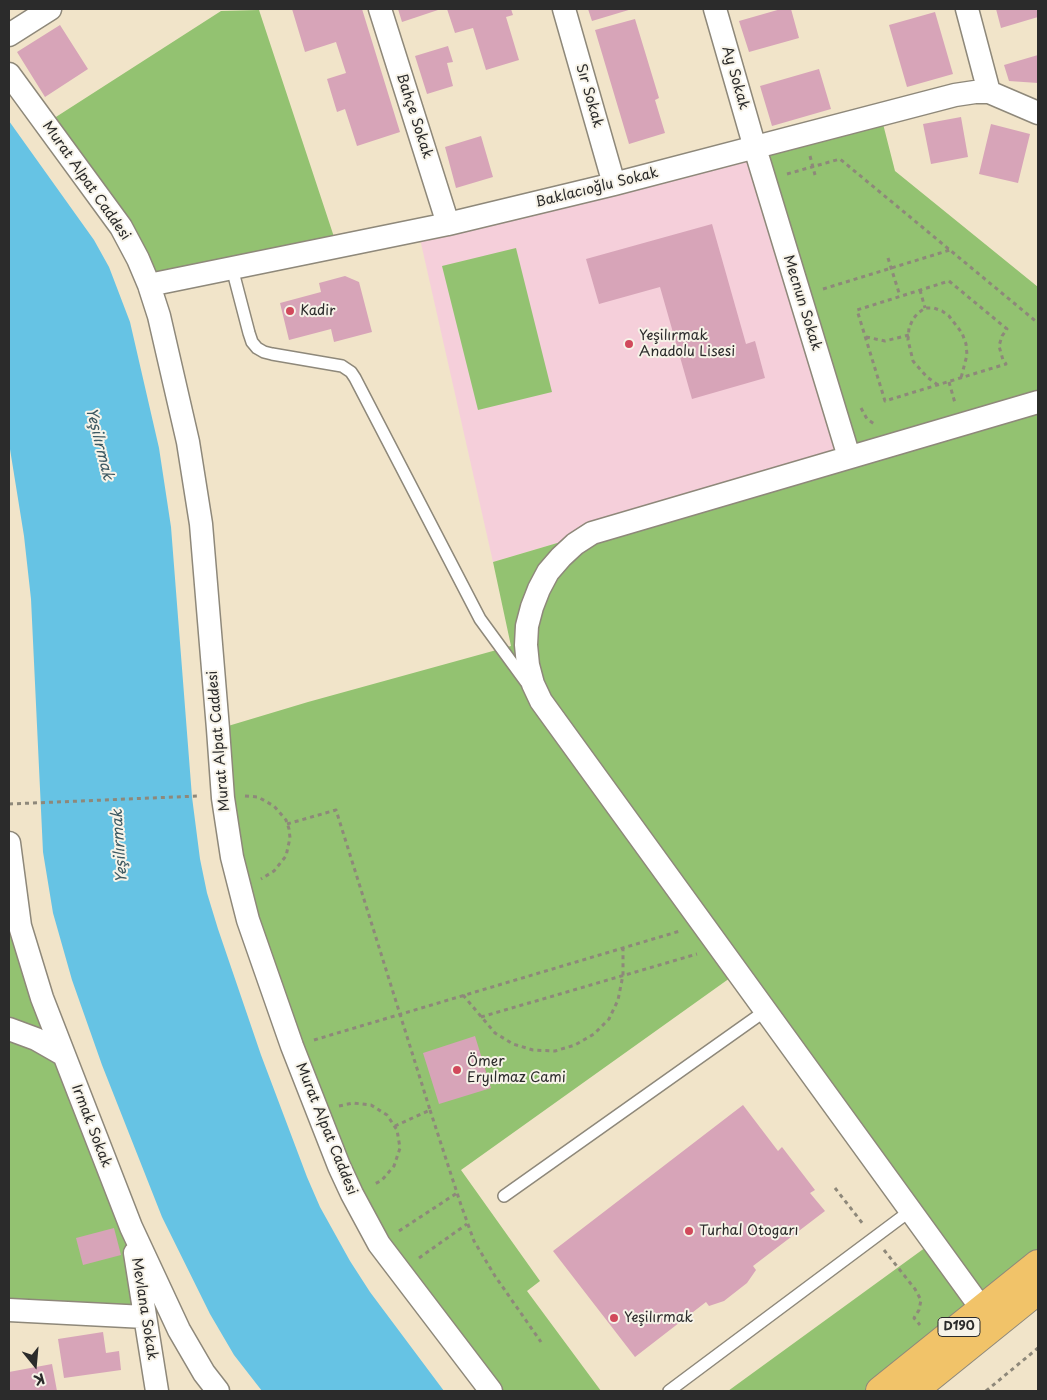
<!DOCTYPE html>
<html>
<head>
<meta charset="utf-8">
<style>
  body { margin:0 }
  #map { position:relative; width:1047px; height:1400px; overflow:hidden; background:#f1e4c9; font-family:"Playpen Sans",sans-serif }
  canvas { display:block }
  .frame { position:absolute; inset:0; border:10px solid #2b2b2b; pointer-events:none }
  .north { position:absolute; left:10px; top:1340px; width:50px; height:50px; -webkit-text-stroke:4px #f7f3e8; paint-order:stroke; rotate:163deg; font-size:14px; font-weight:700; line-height:20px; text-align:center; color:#2b2b2b }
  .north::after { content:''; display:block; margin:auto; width:18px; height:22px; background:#2b2b2b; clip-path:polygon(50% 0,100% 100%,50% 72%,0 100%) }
</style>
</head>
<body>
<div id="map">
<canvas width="1047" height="1400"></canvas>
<div class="frame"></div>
<div class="north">K</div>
</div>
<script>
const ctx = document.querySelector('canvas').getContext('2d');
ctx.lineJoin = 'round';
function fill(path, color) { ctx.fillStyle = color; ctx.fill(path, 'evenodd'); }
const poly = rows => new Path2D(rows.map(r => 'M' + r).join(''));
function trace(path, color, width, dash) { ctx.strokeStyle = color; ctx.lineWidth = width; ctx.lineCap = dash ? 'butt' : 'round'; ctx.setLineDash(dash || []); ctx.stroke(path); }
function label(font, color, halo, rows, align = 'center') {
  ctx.font = font + ' "Playpen Sans",sans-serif'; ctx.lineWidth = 4; ctx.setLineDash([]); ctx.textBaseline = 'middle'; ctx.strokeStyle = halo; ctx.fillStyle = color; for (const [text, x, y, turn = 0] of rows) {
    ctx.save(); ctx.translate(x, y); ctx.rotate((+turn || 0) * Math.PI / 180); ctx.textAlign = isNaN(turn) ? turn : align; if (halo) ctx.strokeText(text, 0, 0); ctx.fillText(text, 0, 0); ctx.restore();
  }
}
const built = poly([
  [755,148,849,457,493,562,418,230]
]);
const green = poly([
  [259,10,337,246,149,285,45,124,221,11],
  [881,116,895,171,1038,287,1038,1264,880,1391,728,1391,933,1242,737,973,461,1170,540,1281,527,1291,601,1391,491,1391,379,1244,248,920,218,729,308,702,511,646,493,562,848,457,755,148],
  [516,248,552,392,478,410,442,266],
  [9,844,20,926,131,1227,145,1317,9,1310]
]);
const water = poly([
  [9,121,94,240,109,267,130,322,159,448,171,527,192,797,200,859,207,893,218,929,261,1055,307,1177,320,1207,350,1261,370,1292,444,1391,262,1391,234,1355,210,1314,162,1217,102,1065,72,980,53,913,43,852,31,599,24,536,9,443]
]);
const building = poly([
  [292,9,362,9,400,132,357,146,345,109,337,112,327,79,346,73,336,42,305,52],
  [398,9,441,9,402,22],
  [447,9,511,9,513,15,506,17,519,60,486,70,473,28,455,33],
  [588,9,632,9,592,21],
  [781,9,791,9,799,38,749,52,739,21],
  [996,9,1038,9,1038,17,1001,28],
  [935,12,953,74,907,87,889,25],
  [635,19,659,98,655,100,665,133,629,144,595,30],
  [60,25,88,69,45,97,17,52],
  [448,46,453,62,447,63,453,86,427,94,415,56],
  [1038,55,1038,83,1009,81,1004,65],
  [819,69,831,109,772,126,760,86],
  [961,117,968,157,931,164,923,124],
  [991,124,1030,134,1018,183,979,174],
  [481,136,493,177,456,188,445,147],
  [712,224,746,344,755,341,765,378,692,399,660,287,599,304,586,259],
  [345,276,359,282,372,332,334,342,331,329,289,340,280,303,321,292,319,283],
  [475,1036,491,1088,439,1104,423,1053],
  [743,1105,778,1151,782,1147,815,1190,810,1193,825,1211,753,1266,756,1270,747,1283,724,1301,709,1306,706,1302,635,1357,553,1251],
  [114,1228,121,1255,83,1265,76,1238],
  [103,1332,106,1353,119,1351,121,1370,64,1378,58,1339],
  [52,1364,57,1391,9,1391,9,1372]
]);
const path = poly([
  [810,156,815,175],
  [787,174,840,159,1038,323],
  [888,258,900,296],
  [949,281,1007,329,1002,336,999,346,1003,360,1006,364,885,401,857,310,949,281],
  [823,289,950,250],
  [920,290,925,308],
  [866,337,885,341,909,335],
  [949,382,955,403],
  [938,385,927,377,913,361,908,340,909,328,913,319,918,313,925,308,934,308,942,311,949,316,962,333,966,344,967,355,961,378],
  [861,408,867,419,876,425],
  [245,796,258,797,274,806,286,820,289,829,290,838,286,856,274,871,261,879],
  [9,804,199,796],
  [287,824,336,810,430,1110,395,1126],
  [463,995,495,1033,513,1044,533,1050,555,1051,575,1045,594,1034,609,1019,618,1000,623,975,623,948],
  [481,1017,697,954],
  [314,1040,680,931],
  [339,1106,353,1103,371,1105,387,1115,397,1130,400,1148,394,1166,382,1180,373,1185],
  [430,1110,461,1205,474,1241,495,1276,541,1342],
  [835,1188,863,1224],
  [399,1231,457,1193],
  [884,1250,915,1289,921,1300,919,1310,914,1318,920,1325],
  [419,1258,467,1224],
  [986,1391,1038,1348]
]);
const service = poly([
  [232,268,249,333,252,342,257,348,264,352,272,354,342,366,351,372,355,378,480,619,526,682],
  [504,1196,765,1011],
  [669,1391,910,1211]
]);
const minor = poly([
  [380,9,448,224],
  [564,9,614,184],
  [715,9,755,148,849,457],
  [967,9,989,92],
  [9,35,50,9],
  [9,74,121,227,138,259,149,285,159,316,188,442,201,524,218,729,223,798,232,857,248,920,292,1046,339,1166,352,1194,379,1244,491,1391],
  [149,285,448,224,614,184,955,95,975,92,989,92,1038,113],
  [9,843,20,926,42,998,131,1227,179,1330,204,1373,218,1391],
  [9,1029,36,1039,64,1055],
  [135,1253,157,1391],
  [9,1310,145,1317],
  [992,1323,541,701,533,684,528,665,526,645,527,626,532,607,539,589,548,572,561,557,575,544,592,533,1038,402]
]);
const trunk = poly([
  [880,1391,1038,1264],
  [913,1391,1038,1290]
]);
const markers = [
  [290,311,5,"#d1495b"],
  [629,344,5,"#d1495b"],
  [457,1070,5,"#d1495b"],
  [689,1231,5,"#d1495b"],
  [614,1318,5,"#d1495b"]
];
const shields = [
  [959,1327,42]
];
const shieldNames = [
  ["D190",959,1327]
];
const streetNames = [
  ["Ay Sokak",735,78,74],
  ["Sır Sokak",589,96,74],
  ["Bahçe Sokak",414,116,72],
  ["Murat Alpat Caddesi",86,181,55],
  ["Baklacıoğlu Sokak",597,188,-14],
  ["Mecnun Sokak",802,303,73],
  ["Murat Alpat Caddesi",219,741,-95],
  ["Irmak Sokak",91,1126,69],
  ["Murat Alpat Caddesi",326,1129,68],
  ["Mevlana Sokak",144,1309,81]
];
const poiNames = [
  ["Kadir",300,311],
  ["Yeşilırmak",639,336],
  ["Anadolu Lisesi",639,352],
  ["Ömer",467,1062],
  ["Eryılmaz Cami",467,1078],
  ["Turhal Otogarı",699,1231],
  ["Yeşilırmak",624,1318]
];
const waterNames = [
  ["Yeşilırmak",99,444,76],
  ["Yeşilırmak",120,846,-94]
];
fill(built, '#f5cfda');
fill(green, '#93c271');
fill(water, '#66c3e4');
fill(building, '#d7a4b8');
trace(service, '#8e887a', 14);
trace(minor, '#8e887a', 25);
trace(trunk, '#8e887a', 30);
trace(path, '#8e887a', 3, [4, 4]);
trace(service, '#fff', 11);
trace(minor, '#fff', 22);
trace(trunk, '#f1c369', 28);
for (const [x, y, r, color] of markers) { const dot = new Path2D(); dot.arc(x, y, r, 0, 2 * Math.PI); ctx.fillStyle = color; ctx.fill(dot); trace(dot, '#f7f3e8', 2); }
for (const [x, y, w] of shields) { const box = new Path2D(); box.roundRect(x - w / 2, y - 9.5, w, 19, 4); ctx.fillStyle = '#f7f3e8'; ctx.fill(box); trace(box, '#2b2b2b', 1); }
label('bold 12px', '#2b2b2b', null, shieldNames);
label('14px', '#2b2b2b', '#f7f3e8', streetNames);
label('14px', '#2b2b2b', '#f7f3e8', poiNames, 'left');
label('italic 15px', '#3d5962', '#f7f3e8', waterNames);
</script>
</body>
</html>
